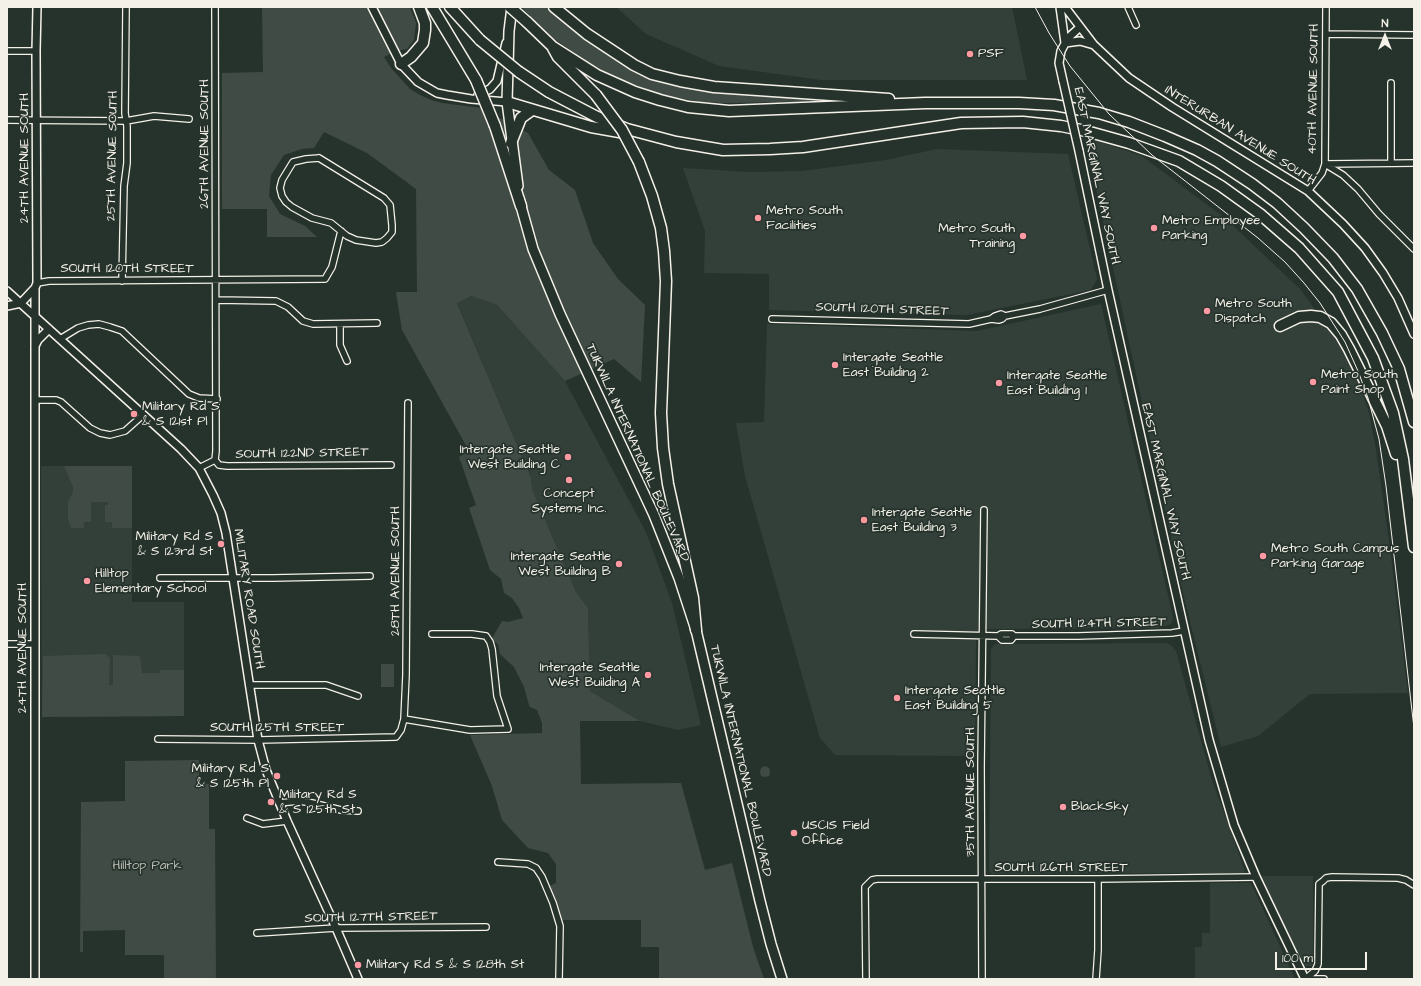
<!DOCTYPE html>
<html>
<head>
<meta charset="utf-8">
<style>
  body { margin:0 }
  #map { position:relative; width:1421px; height:986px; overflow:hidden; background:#26332d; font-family:"Architects Daughter",sans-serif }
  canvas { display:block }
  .frame { position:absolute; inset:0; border:8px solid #f4f1e8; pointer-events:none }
  .north { position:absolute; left:1365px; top:16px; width:40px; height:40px; -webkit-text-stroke:3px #26332d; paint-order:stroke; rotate:0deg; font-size:11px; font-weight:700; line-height:16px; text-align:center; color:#f4f1e8 }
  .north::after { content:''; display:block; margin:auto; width:14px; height:18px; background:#f4f1e8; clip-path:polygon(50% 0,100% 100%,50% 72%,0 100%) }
  .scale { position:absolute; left:1275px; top:952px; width:92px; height:18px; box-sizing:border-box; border:2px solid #f4f1e8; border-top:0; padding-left:5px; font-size:12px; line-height:14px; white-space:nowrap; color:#f4f1e8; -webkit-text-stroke:3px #26332d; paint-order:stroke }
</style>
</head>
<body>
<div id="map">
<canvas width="1421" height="986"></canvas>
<div class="frame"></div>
<div class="north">N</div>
<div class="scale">100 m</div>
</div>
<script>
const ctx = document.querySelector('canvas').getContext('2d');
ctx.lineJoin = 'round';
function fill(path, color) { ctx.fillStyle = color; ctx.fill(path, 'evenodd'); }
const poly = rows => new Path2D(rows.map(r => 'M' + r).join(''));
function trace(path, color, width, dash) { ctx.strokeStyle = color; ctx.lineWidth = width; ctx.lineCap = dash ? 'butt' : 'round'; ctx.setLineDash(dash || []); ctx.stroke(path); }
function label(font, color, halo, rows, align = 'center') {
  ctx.font = font + ' "Architects Daughter",sans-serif'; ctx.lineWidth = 3.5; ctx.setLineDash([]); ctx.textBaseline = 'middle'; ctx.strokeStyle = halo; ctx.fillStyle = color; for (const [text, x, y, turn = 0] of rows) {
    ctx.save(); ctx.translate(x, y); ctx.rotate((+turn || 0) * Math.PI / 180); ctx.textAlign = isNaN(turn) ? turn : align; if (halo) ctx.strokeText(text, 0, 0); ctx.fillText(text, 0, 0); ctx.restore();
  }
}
const built = poly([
  [616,7,1012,7,1027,80,821,80,719,66,646,34],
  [1085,137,1142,156,1226,219,1301,290,1344,350,1359,383,1369,413,1376,450,1389,540,1408,693,1310,694,1258,736,1221,747,1183,593],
  [937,149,1068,154,1097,279,1091,290,967,315,769,310,769,274,704,273,705,231,683,168,751,172,802,171,886,160],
  [471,296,497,305,565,381,646,532,672,603,701,725,678,730,640,721,590,691,588,608,576,592,532,489,531,478,457,302],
  [1101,304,1173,617,1172,622,1169,625,1158,628,985,629,976,641,975,756,835,755,820,738,745,476,736,423,764,422,767,324,977,331],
  [41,466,132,466,132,602,184,602,184,716,42,717],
  [1166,643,1171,645,1176,651,1212,780,1245,871,1244,873,1190,875,1187,873,991,874,989,870,991,649,995,644],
  [1260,876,1313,876,1313,966,1305,966],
  [1210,883,1251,883,1295,979,1195,979,1195,947,1202,947,1202,933,1210,933]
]);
const green = poly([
  [262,7,410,7,416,23,414,40,407,49,396,51,384,57,391,68,410,89,420,95,431,100,442,103,481,108,528,133,549,170,575,190,593,243,618,279,645,305,641,382,614,359,565,381,497,305,471,296,457,303,531,478,532,489,576,592,588,608,590,691,640,721,580,721,581,784,681,783,705,870,732,863,753,947,764,979,659,979,659,947,641,947,641,920,558,920,547,887,556,883,556,864,548,853,528,848,502,820,492,786,470,735,542,733,542,723,537,710,530,707,529,705,524,687,514,667,500,654,498,644,491,640,502,621,508,622,523,618,519,608,512,598,504,593,501,579,490,570,469,508,476,505,459,457,469,451,402,330,396,292,417,292,416,189,367,153,324,132,314,148,302,149,284,155,271,175,269,196,280,214,305,226,317,237,267,237,267,209,222,209,222,73,263,72],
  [524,7,545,7,570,28,615,59,640,72,675,85,708,91,821,99,828,101,727,103,703,102,678,98,654,92,626,81,599,69,579,56,556,40,523,9],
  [64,466,132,466,132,528,112,528,112,522,105,522,105,505,108,505,108,502,91,502,91,522,84,522,84,528,71,528,68,519,68,502,73,492,73,487],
  [105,654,110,658,109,685,113,685,113,655,140,656,142,673,160,673,160,670,184,670,184,716,42,717,43,656],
  [381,664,394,664,394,687,381,687],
  [199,760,199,783,209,784,209,829,215,829,216,979,164,979,164,955,125,955,125,930,83,931,83,952,80,952,81,802,125,801,125,761],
  [765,766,769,768,770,772,769,776,765,777,761,776,760,772,761,768]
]);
const minor = poly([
  [1128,7,1136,25],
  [1326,34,1414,35],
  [7,51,36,51],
  [1391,83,1391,163],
  [7,120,126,121,154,116,189,119],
  [319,158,384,198,390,205,392,225,392,232,387,238,382,242,376,243,356,240,347,236,331,223,312,218,292,207,286,202,282,196,280,188,282,180,293,162,306,159,319,158],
  [1325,164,1343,175,1358,189,1379,214,1414,249],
  [1326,164,1414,163],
  [1308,191,1322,173,1325,164,1326,7],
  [122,281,124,186,127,163,127,126,125,113,126,7],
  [37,283,49,281,325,279,332,267,341,231],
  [217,300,276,301,288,307,303,321,313,324,377,323],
  [772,319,969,324,991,319,999,320,1002,319,1005,316,1040,309,1108,290],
  [991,319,995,316,1001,314,1005,316],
  [340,324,340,345,347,361],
  [60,339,78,328,88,325,99,324,110,327,122,331,189,394,199,398,217,399],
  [36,400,56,400,61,402,90,428,100,433,110,435,125,431,143,415],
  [215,460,219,465,227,466,391,465],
  [199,468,215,460,216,451,215,7],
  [160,578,273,578,370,576],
  [914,634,998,636,1001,634,1012,634,1014,636,1078,636,1172,633,1184,631],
  [998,636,1002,640,1011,640,1014,636],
  [7,644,35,644],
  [249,685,326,685,358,696],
  [404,719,470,730,508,729,497,696,492,649,490,642,486,636,472,634,432,634],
  [158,739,258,740,396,737,401,730,404,719,406,675,408,403],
  [279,803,299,801,312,803,341,810,358,811],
  [247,818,263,824,287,821],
  [498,862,528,864,536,868,542,877,553,903,560,926,559,979],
  [257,933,336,928,486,927],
  [866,979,865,887,872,880,877,879,1098,879,1256,877],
  [982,979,981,766,984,510],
  [1096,979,1098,950,1098,879],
  [1305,979,1315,971,1318,964,1319,884,1323,881,1326,878,1332,877,1398,878,1406,880,1414,885],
  [1306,979,1324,979]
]);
const tertiary = poly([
  [372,7,401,64,418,82,437,93,447,95,471,99,507,102],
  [1060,7,1065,43],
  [1065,7,1094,45,1129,78,1172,107,1308,191,1343,224,1365,248,1383,273,1398,298,1414,334],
  [1065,43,1080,41,1094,45],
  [1063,81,1059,63,1061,51,1068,38,1079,28],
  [478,95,490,89,497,81,506,43],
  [1079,151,1108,290,1209,740,1234,825,1256,877,1305,979],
  [7,291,181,449,199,468,213,495,221,513,226,533,258,740,266,770,287,821,336,928,358,979],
  [21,303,35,288,37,283,36,51,37,7],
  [7,306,21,303],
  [35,346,38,340,49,329],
  [35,979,35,288]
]);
const primary = poly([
  [512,7,509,31,507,102,518,186],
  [519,199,533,249,560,314,654,515,679,578,696,630,760,901,771,944,782,979]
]);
const motorway = poly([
  [432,7,476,80],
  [450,7,480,40],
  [554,7,587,34,634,65,652,74,680,81,714,87,889,99],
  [527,22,553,47,597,75,635,92,660,100,688,107,729,111,925,103,1019,103,1054,105,1099,113,1129,122,1165,136,1197,150,1217,161,1252,184,1277,203,1304,228,1333,258,1357,289,1382,333,1399,369,1414,422],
  [553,48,558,57,596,95],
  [401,64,411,57,423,43,425,30,425,23,419,7],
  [519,72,549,92,597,117,627,129,676,142,723,150,770,149,803,147,961,123,1023,122,1061,126,1086,131,1129,143,1179,161,1221,186,1260,214,1299,248,1338,292,1373,358,1393,413,1403,459,1414,547],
  [507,102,591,127,625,133],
  [495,126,521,206],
  [511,143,521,118,532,110],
  [639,162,652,196,661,228,664,251,666,281,661,413,663,448,668,484,693,598,696,630],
  [1280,326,1299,317,1311,316,1320,317,1331,323,1341,335,1349,349,1387,426,1396,454]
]);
const tram = poly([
  [1035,7,1049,33,1070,66,1109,114,1152,155,1258,238,1285,262,1304,283,1320,303,1345,342,1358,371,1368,398,1379,439,1386,486,1414,728]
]);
const tertiaryBridge = poly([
  [1063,81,1079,151]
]);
const motorwayBridge = poly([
  [510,7,527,22],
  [480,40,519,72],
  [476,80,495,126],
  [596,95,622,130,639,162]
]);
const markers = [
  [970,54,4,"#ff9aa2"],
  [758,218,4,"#ff9aa2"],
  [1154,228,4,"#ff9aa2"],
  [1023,236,4,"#ff9aa2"],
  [1207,311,4,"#ff9aa2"],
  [835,365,4,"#ff9aa2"],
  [1313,382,4,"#ff9aa2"],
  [999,383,4,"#ff9aa2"],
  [134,414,4,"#ff9aa2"],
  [568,457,4,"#ff9aa2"],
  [569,480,4,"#ff9aa2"],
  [864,520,4,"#ff9aa2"],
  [221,544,4,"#ff9aa2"],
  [1263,556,4,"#ff9aa2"],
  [619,564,4,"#ff9aa2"],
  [87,581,4,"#ff9aa2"],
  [648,675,4,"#ff9aa2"],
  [897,698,4,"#ff9aa2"],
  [277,776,4,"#ff9aa2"],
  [271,802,4,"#ff9aa2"],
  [1063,807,4,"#ff9aa2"],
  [794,833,4,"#ff9aa2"],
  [358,965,4,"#ff9aa2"]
];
const poiNames = [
  ["PSF",978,54],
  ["Metro South",766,211],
  ["Facilities",766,226],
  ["Metro Employee",1162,221],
  ["Parking",1162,236],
  ["Metro South",1015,229,"right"],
  ["Training",1015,244,"right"],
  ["Metro South",1215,304],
  ["Dispatch",1215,319],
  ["Intergate Seattle",843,358],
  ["East Building 2",843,373],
  ["Metro South",1321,375],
  ["Paint Shop",1321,390],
  ["Intergate Seattle",1007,376],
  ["East Building 1",1007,391],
  ["Military Rd S",142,407],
  ["& S 121st Pl",142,422],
  ["Intergate Seattle",560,450,"right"],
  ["West Building C",560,465,"right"],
  ["Concept",569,494,"center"],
  ["Systems Inc.",569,509,"center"],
  ["Intergate Seattle",872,513],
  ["East Building 3",872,528],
  ["Military Rd S",213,537,"right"],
  ["& S 123rd St",213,552,"right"],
  ["Metro South Campus",1271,549],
  ["Parking Garage",1271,564],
  ["Intergate Seattle",611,557,"right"],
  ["West Building B",611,572,"right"],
  ["Hilltop",95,574],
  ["Elementary School",95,589],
  ["Intergate Seattle",640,668,"right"],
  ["West Building A",640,683,"right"],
  ["Intergate Seattle",905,691],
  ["East Building 5",905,706],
  ["Military Rd S",269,769,"right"],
  ["& S 125th Pl",269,784,"right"],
  ["Military Rd S",279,795],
  ["& S 125th St",279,810],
  ["BlackSky",1071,807],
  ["USCIS Field",802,826],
  ["Office",802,841],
  ["Military Rd S & S 128th St",366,965]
];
const streetNames = [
  ["40TH AVENUE SOUTH",1314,89,-89],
  ["INTERURBAN AVENUE SOUTH",1240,136,32],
  ["26TH AVENUE SOUTH",205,144,-90],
  ["25TH AVENUE SOUTH",113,156,-89],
  ["24TH AVENUE SOUTH",25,158,-90],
  ["EAST MARGINAL WAY SOUTH",1096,176,78],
  ["SOUTH 120TH STREET",127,269],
  ["SOUTH 120TH STREET",882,310,2],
  ["TUKWILA INTERNATIONAL BOULEVARD",637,453,66],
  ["SOUTH 122ND STREET",302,454,-1],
  ["EAST MARGINAL WAY SOUTH",1165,492,77],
  ["28TH AVENUE SOUTH",396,571,-90],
  ["MILITARY ROAD SOUTH",248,599,81],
  ["SOUTH 124TH STREET",1099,624,-1],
  ["24TH AVENUE SOUTH",23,648,-90],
  ["SOUTH 125TH STREET",277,728],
  ["TUKWILA INTERNATIONAL BOULEVARD",740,761,77],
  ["35TH AVENUE SOUTH",971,792,-90],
  ["SOUTH 126TH STREET",1061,868],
  ["SOUTH 127TH STREET",371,918,-1]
];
const parkNames = [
  ["Hilltop Park",147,866]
];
fill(built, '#333f39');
fill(green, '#414b45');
trace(minor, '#f4f1e8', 8);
trace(tertiary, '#f4f1e8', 10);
trace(primary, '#f4f1e8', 12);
trace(motorway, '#f4f1e8', 13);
trace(minor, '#26332d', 5.5);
trace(tertiary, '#26332d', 7);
trace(primary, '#26332d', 9);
trace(motorway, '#26332d', 10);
trace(tram, '#f4f1e8', 1);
trace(tertiaryBridge, '#f4f1e8', 10, []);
trace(motorwayBridge, '#f4f1e8', 13, []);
trace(tertiaryBridge, '#26332d', 7);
trace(motorwayBridge, '#26332d', 10);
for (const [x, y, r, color] of markers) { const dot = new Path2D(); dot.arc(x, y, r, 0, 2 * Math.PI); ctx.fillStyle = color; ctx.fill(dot); trace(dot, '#26332d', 1.5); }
label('13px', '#f4f1e8', '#26332d', poiNames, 'left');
label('13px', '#f4f1e8', '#26332d', streetNames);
label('13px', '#bebfb7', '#26332d', parkNames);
</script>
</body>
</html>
